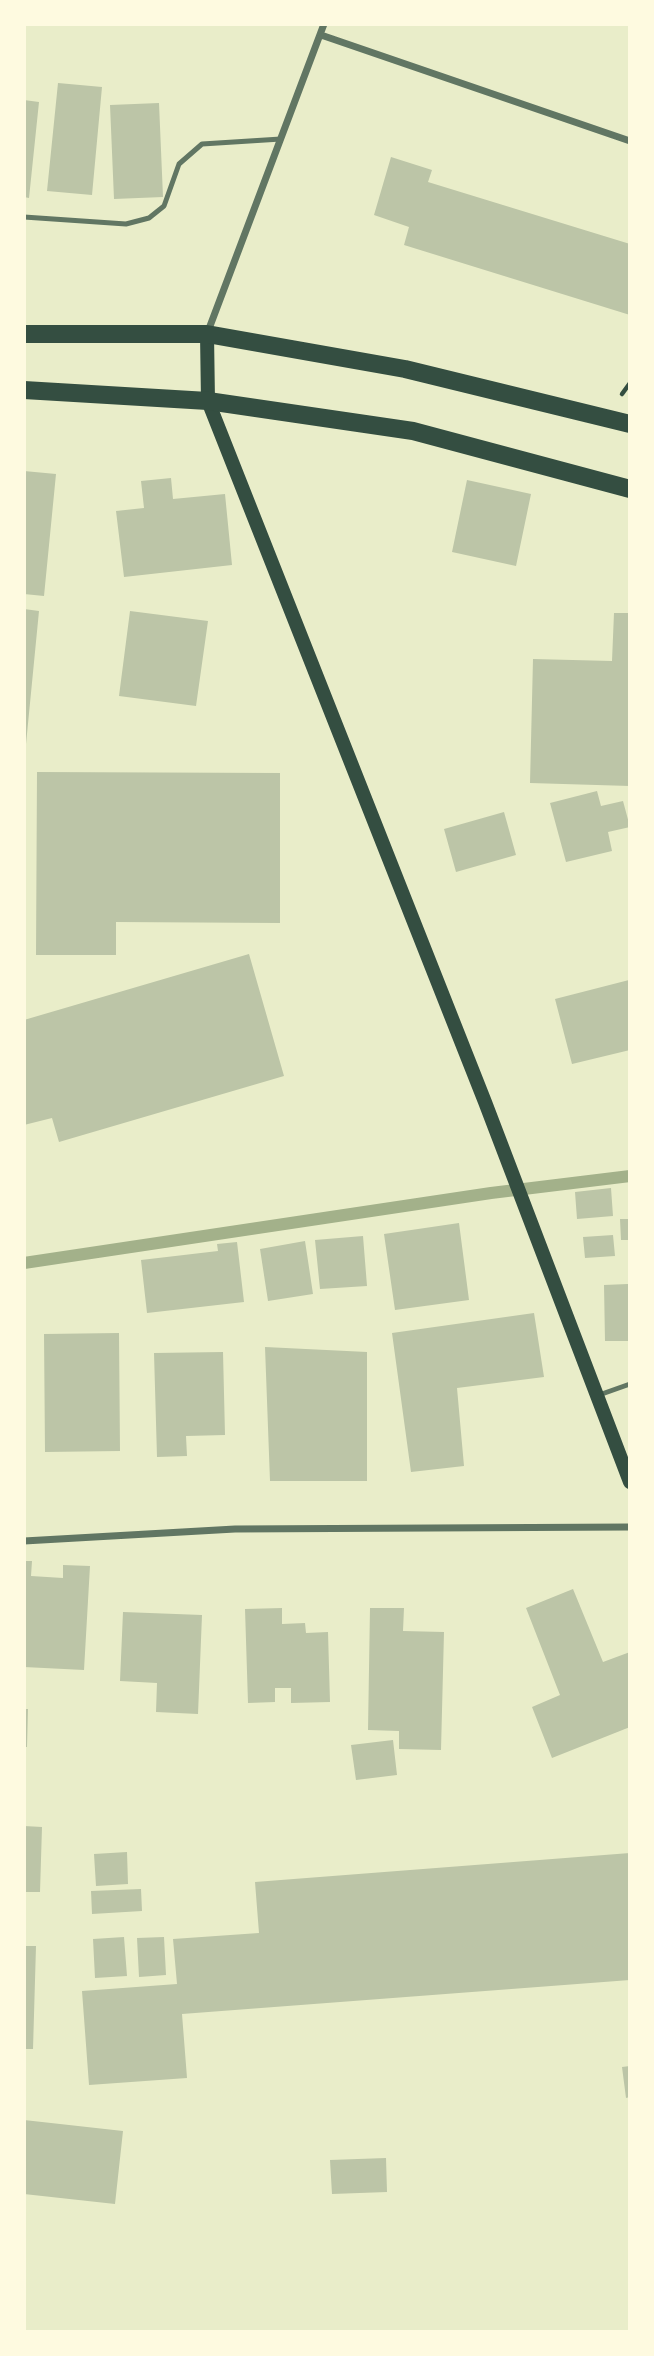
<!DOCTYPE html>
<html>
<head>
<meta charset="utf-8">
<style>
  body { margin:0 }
  #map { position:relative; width:654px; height:2356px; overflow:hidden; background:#e9edc9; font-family:Barlow,sans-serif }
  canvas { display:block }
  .frame { position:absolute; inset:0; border:26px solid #fefae0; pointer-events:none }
</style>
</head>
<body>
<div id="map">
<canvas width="654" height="2356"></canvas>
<div class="frame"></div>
</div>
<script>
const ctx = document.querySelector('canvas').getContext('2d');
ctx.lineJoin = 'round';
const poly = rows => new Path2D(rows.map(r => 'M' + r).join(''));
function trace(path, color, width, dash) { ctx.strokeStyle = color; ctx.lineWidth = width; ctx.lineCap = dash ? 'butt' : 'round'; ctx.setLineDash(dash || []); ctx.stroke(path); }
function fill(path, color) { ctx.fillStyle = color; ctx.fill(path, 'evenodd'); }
const stream = poly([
  [24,1263,491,1193,630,1176]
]);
const building = poly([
  [58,83,102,87,92,195,47,191],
  [24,100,39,102,29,198,24,197],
  [159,103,163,197,114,199,110,105],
  [391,157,432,170,428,182,630,244,630,315,404,245,409,227,374,215],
  [24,471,56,474,44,596,24,594],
  [171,478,173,499,225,494,232,565,124,577,116,511,144,508,141,481],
  [467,480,531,494,516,566,452,552],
  [24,609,39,611,26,744,24,744],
  [130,611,208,621,196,706,119,696],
  [614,613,630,613,630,786,530,783,533,659,612,661],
  [37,772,280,773,280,923,116,922,116,955,36,955],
  [597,791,601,806,623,801,630,827,608,832,612,851,566,862,550,803],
  [504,812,516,855,456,872,444,829],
  [249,954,284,1076,59,1142,52,1118,24,1125,24,1020],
  [629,980,630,1050,572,1064,555,999],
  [611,1188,613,1216,577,1219,575,1192],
  [620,1219,630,1219,630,1240,621,1240],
  [459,1223,469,1300,395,1310,384,1234],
  [613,1235,615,1256,585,1258,583,1237],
  [363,1236,367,1286,320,1289,315,1240],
  [305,1241,313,1294,268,1301,260,1249],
  [237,1242,244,1302,147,1313,141,1260,218,1251,217,1244],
  [628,1284,630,1341,605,1341,604,1285],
  [534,1313,544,1377,457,1388,464,1466,411,1472,392,1333],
  [119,1333,120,1451,45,1452,44,1334],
  [265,1347,367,1352,367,1481,270,1481],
  [223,1352,225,1435,186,1436,187,1456,157,1457,154,1353],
  [24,1561,32,1561,31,1576,63,1578,63,1565,90,1566,84,1670,24,1667],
  [573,1589,603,1662,630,1652,630,1727,552,1758,532,1707,560,1695,526,1608],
  [282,1608,282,1624,305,1623,306,1633,328,1632,330,1702,291,1703,291,1688,275,1688,275,1702,248,1703,245,1609],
  [370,1608,404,1608,403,1631,444,1632,441,1750,399,1749,399,1731,368,1730],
  [123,1612,202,1615,198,1714,156,1712,157,1683,120,1681],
  [24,1709,28,1709,27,1747,24,1747],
  [393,1740,397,1775,356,1780,351,1745],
  [24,1826,42,1827,40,1892,24,1892],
  [127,1852,128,1884,96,1886,94,1854],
  [630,1853,630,1980,182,2014,187,2078,89,2085,82,1991,177,1984,173,1939,259,1933,255,1882],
  [141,1889,142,1911,92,1914,91,1891],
  [124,1937,127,1976,95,1978,93,1939],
  [164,1937,166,1975,139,1977,137,1938],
  [24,1946,36,1946,33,2049,24,2049],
  [630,2066,630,2097,626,2098,622,2067],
  [24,2120,123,2131,115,2204,24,2194],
  [386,2158,387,2192,332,2194,330,2160]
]);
const path = poly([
  [622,394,630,383]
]);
const service = poly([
  [24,217,126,224,149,218,164,206,179,164,202,144,281,139],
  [599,1395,630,1384]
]);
const minor = poly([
  [321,35,630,141],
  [207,334,324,24],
  [24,1541,235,1529,630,1527]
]);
const secondary = poly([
  [207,334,208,401,485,1102,630,1482]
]);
const primary = poly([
  [24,334,207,334,405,369,630,424],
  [24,390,208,401,413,431,630,489]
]);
trace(stream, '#a3b18a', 12);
fill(building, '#bcc5a7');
trace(path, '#344e41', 4.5);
trace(service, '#617663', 5);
trace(minor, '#617663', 7);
trace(secondary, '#344e41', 14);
trace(primary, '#344e41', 18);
</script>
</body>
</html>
